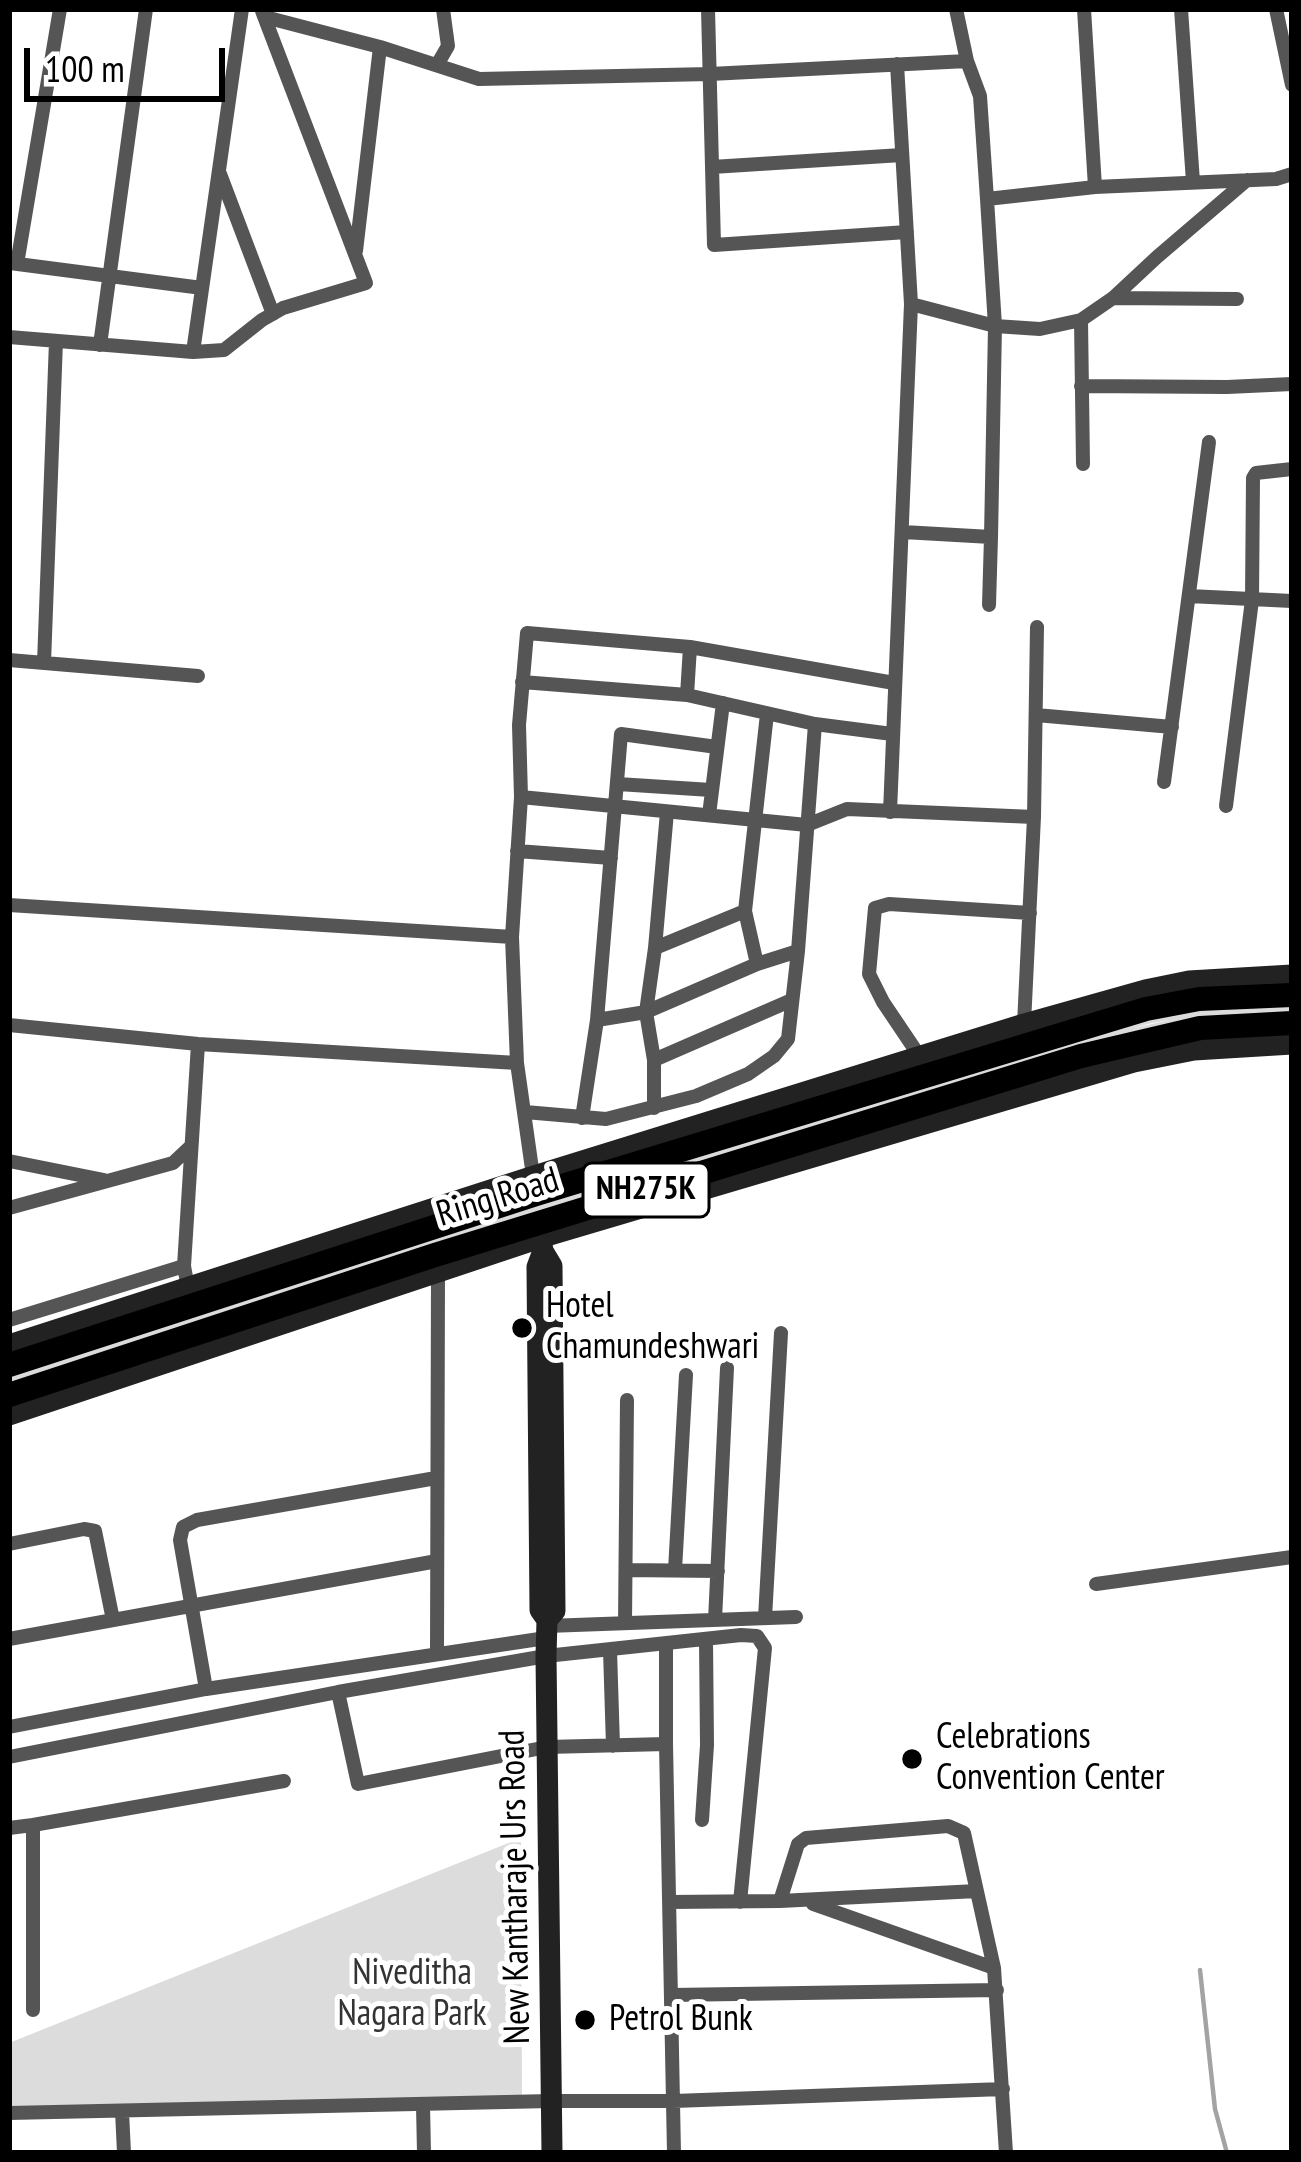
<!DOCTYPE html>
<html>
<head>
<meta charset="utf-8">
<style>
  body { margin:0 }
  #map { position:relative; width:1301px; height:2162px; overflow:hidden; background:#fff; font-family:"PT Sans Narrow",sans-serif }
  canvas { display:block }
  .frame { position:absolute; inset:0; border:12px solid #000; pointer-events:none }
  .scale { position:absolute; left:24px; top:48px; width:201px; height:54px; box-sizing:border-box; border:6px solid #000; border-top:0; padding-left:15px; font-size:36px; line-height:42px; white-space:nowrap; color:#000; -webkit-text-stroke:9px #fff; paint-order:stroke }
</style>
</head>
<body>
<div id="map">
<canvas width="1301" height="2162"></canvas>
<div class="frame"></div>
<div class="scale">100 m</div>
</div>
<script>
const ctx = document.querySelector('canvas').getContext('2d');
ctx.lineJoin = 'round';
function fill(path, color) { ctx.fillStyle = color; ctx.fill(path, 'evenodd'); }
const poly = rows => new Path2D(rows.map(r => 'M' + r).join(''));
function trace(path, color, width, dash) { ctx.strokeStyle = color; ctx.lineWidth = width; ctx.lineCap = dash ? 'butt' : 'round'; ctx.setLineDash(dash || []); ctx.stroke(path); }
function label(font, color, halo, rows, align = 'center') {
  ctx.font = font + ' "PT Sans Narrow",sans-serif'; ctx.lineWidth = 10; ctx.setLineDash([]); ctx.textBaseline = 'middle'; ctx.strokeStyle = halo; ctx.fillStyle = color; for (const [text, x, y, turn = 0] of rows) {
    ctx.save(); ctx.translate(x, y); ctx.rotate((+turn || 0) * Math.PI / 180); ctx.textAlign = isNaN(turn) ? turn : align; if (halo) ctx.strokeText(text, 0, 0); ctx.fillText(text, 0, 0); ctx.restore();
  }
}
const green = poly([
  [521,1838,522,2098,9,2108,9,2043]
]);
const stream = poly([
  [1200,1970,1215,2109,1227,2153]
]);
const street = poly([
  [708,9,714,245,907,232],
  [1084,9,1095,187],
  [1181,9,1193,182],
  [1276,9,1292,85],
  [265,17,380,47,479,79,710,74,967,61],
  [437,65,448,46,443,9],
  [712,167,902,155],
  [220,174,273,314],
  [987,199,1095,187,1276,179,1292,174],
  [356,251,380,47],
  [10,263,202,288],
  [17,264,60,9],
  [1113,298,1237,299],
  [911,304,995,326,1040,329,1081,320,1113,298,1157,257,1247,180],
  [1081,320,1083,464],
  [9,337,193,352,224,350,262,320,283,308,366,283,262,11],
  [100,345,146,9],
  [193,352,242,9],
  [1081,386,1227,387,1292,384],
  [903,532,991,537,995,326,987,199,980,96,967,61,956,9],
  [1189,596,1292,601],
  [989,605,991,537],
  [9,660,198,676],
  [44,663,56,341],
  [522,682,687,695,815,724,892,734],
  [687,695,690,647],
  [1036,715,1172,727],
  [1164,782,1209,442],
  [618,784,711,790],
  [521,797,807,825,847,809,1034,817],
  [1226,806,1252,600,1253,478,1256,473,1292,469],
  [890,812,911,304,897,64],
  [709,815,723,703],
  [517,851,611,858],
  [9,905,512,937],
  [655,948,745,911],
  [757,964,745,911,767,714],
  [597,1020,646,1012,757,964,798,951],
  [1024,1024,1034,817,1037,627],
  [9,1025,198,1044,517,1063,534,1183],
  [920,1057,883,1002,869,974,875,908,889,904,1030,913],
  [654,1060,792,1000],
  [517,1063,512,937,521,797,519,725,527,633,690,647,894,683],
  [654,1108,654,1060,646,1012,655,948,667,812],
  [525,1112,606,1119,696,1096,748,1074,774,1056,788,1039,798,951,815,724],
  [582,1118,597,1020,621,734,717,747],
  [9,1161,104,1180],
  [9,1208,173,1163,190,1147],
  [188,1288,184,1266,198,1044],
  [9,1320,184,1266],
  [9,1544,84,1529,95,1531,113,1620],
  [626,1570,718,1571],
  [675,1570,686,1375],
  [1096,1584,1292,1557],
  [765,1618,781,1333],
  [715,1620,727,1368],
  [625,1623,627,1400],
  [547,1626,796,1617],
  [9,1639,437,1561],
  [666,1643,666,1744,674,2153],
  [610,1650,613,1746],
  [437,1652,438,1273],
  [206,1689,180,1540,183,1527,197,1520,436,1478],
  [338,1692,358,1784,547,1747,666,1744],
  [9,1727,206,1689,546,1638],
  [9,1757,338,1692,546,1656,741,1635,757,1636,765,1648,740,1902],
  [702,1820,707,1745,706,1640],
  [33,1825,284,1781],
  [9,1828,33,1825,33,2010],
  [780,1901,798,1844,806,1838,948,1826,964,1833,994,1968,1006,2153],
  [669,1902,780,1901,977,1891],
  [813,1904,994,1968],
  [672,1995,997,1990],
  [423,2105,424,2153],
  [122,2111,124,2153],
  [9,2113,551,2101,674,2101,1003,2089]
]);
const secondary = poly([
  [540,1230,543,1251,552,1266,555,1611,547,1620,546,1656,552,2153],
  [543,1251,537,1267,540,1610,547,1620],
  [9,1345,534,1176,1024,1024,1145,990,1189,981,1292,975],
  [9,1415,540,1238,1134,1062,1194,1050,1292,1044]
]);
const highway = poly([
  [9,1365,536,1194,1146,1009,1199,999,1292,995],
  [9,1395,435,1255,1081,1056,1200,1028,1292,1023]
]);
const markers = [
  [522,1328,12,"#000"],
  [912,1759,12,"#000"],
  [585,2020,12,"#000"]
];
const shields = [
  [646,1190,126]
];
const shieldNames = [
  ["NH275K",646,1190]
];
const streetNames = [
  ["Ring Road",498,1198,-17],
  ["New Kantharaje Urs Road",516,1887,-91]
];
const poiNames = [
  ["Hotel",546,1307],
  ["Chamundeshwari",546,1348],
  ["Celebrations",936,1738],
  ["Convention Center",936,1779],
  ["Petrol Bunk",609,2020]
];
const parkNames = [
  ["Niveditha",412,1974],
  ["Nagara Park",412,2015]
];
fill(green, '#dcdcdc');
trace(stream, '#a3a3a3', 4.5);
trace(highway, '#dbdbdb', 30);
trace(street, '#555', 14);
trace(secondary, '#222', 21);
trace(highway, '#000', 24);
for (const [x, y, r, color] of markers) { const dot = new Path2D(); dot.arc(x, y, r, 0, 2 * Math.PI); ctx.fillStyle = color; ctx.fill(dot); trace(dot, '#fff', 4.5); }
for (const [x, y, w] of shields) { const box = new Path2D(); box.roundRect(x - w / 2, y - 27, w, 54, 9); ctx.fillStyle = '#fff'; ctx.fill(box); trace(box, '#000', 3); }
label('bold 33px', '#000', null, shieldNames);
label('36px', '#000', '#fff', streetNames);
label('36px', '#000', '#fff', poiNames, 'left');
label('36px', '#333', '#fff', parkNames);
</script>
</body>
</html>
